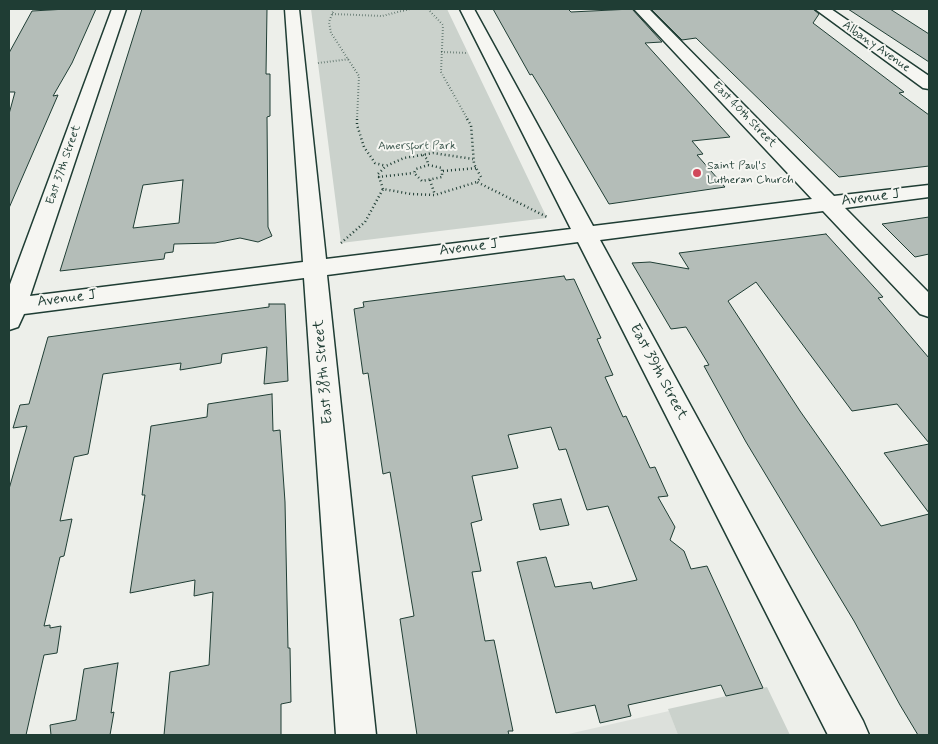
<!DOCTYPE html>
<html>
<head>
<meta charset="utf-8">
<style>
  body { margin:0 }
  #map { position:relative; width:938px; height:744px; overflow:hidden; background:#edefea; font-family:Mynerve,sans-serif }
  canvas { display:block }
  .frame { position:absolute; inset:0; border:10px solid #1f3d34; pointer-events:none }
</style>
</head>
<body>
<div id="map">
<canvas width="938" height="744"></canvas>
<div class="frame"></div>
</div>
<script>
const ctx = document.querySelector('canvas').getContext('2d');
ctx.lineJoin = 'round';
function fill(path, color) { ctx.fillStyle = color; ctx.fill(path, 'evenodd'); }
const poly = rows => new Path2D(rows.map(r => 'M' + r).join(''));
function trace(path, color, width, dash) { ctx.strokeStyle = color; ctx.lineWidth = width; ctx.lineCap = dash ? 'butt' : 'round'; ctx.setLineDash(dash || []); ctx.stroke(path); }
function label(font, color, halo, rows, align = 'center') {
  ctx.font = font + ' Mynerve,sans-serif'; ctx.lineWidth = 4; ctx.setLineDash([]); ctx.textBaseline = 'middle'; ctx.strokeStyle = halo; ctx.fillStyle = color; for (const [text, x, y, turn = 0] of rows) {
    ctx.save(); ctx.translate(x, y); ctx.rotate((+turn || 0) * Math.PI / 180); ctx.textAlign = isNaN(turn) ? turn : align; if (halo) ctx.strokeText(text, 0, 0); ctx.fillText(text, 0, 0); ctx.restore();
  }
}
const built = poly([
  [669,711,678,735,564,735]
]);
const green = poly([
  [311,9,447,9,547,218,341,243],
  [767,687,790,735,678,735,668,709]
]);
const building = poly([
  [67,9,96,9,72,63,53,96,58,95,9,208,9,114,15,92,9,92,9,53,32,11,67,9],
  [142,9,267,9,266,74,270,74,270,116,267,117,268,227,272,236,258,242,240,238,215,243,174,244,173,252,165,253,164,259,60,271,142,9],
  [183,180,179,223,133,228,143,185,183,180],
  [493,9,568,9,571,12,632,9,662,42,645,43,730,137,692,141,703,154,697,155,725,187,609,204,546,97,532,74,530,75,493,9],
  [651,9,813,9,819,14,813,23,904,92,899,93,929,115,929,166,839,177,696,38,682,40,651,9],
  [848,9,890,9,929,34,929,62,848,9],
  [929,217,929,254,915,257,882,224,929,217],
  [826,234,883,297,878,298,929,358,929,443,897,404,852,411,756,282,728,301,800,411,881,526,929,514,929,735,918,735,900,705,854,621,746,442,704,366,709,365,686,327,671,329,632,263,650,262,689,269,679,253,826,234],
  [564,276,566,280,574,279,601,338,597,339,613,375,605,377,623,417,626,416,650,468,655,467,668,496,658,497,675,527,670,540,684,551,691,569,707,566,763,688,726,696,721,685,628,705,631,716,600,723,595,705,556,713,517,562,546,557,555,587,591,582,593,589,637,580,608,506,587,510,566,449,559,450,551,427,508,435,518,468,472,476,482,520,471,523,481,571,472,572,485,641,494,640,513,731,508,731,509,735,417,735,400,619,414,616,390,472,383,474,368,373,363,374,354,309,364,307,363,302,564,276],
  [269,304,285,304,288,381,264,384,267,347,222,354,221,363,180,370,181,363,103,374,88,454,74,457,60,521,72,519,64,556,60,557,44,626,50,625,50,628,61,626,57,653,44,655,26,735,9,735,9,489,27,426,13,428,20,405,29,404,48,337,269,307,269,304],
  [272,394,273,431,280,430,285,502,288,648,290,648,291,702,281,704,281,735,164,735,170,672,209,665,213,592,194,596,195,580,130,593,145,495,142,495,151,426,207,417,208,404,272,394],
  [929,444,929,513,884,453,929,444],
  [561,499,569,525,540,530,533,504,561,499],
  [118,663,111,713,114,712,110,735,51,735,50,725,76,720,84,669,118,663]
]);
const pathFar1 = poly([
  [334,9,329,22,331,33,359,76,357,120],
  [428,9,443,25,441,72,468,120],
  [332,14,382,16,410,9],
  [441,52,467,53],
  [318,63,350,59]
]);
const path = poly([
  [357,119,357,125,364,147,375,163,386,166],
  [467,119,471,125,474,164,481,177,477,182,547,217],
  [423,155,427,159,428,165],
  [428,165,442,168,442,177,422,181,414,173,416,169,428,165],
  [443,171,477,168],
  [378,177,414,173],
  [430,180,435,195],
  [383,189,378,174,386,166,404,158,433,153,473,159],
  [341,243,365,222,383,189,411,194,435,195,477,182]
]);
const minor = poly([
  [112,9,126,9,30,296,303,262,285,9,299,9,326,259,571,229,460,9,474,9,593,226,812,199,634,9,649,9,834,196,929,185,929,197,845,208,929,293,929,317,920,314,823,211,600,240,863,721,869,735,828,735,578,242,327,275,376,735,336,735,304,278,24,314,18,327,9,330,9,287,112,9],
  [815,9,831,9,929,76,929,89,923,88,815,9]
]);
const markers = [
  [697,173,5,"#d1495b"]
];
const farStreetnames = [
  ["Albany Avenue",876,47,35],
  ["East 40th Street",744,115,46],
  ["East 37th Street",64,165,-71]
];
const farParknames = [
  ["Amersfort Park",417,146]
];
const farPoinames = [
  ["Saint Paul's",707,166],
  ["Lutheran Church",707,180]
];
const streetNames = [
  ["Avenue J",871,198,-7],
  ["Avenue J",469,248,-7],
  ["Avenue J",67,299,-7],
  ["East 38th Street",324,372,-95],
  ["East 39th Street",658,372,62]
];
fill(built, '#dce0db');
fill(green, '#cbd2cc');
fill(building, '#b4bdb8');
trace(building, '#1f3d34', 1);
trace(minor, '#1f3d34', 3);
trace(pathFar1, '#1f3d34', 2, [0.5, 2.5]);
trace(path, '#1f3d34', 2.5, [1, 3]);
fill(minor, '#f6f6f2');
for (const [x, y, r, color] of markers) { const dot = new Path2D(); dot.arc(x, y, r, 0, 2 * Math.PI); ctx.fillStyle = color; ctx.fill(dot); trace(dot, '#f6f6f2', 2); }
label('12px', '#1f3d34', '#f6f6f2', farStreetnames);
label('12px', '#415b52', '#f6f6f2', farParknames);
label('12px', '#1f3d34', '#f6f6f2', farPoinames, 'left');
label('15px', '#1f3d34', '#f6f6f2', streetNames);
</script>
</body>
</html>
